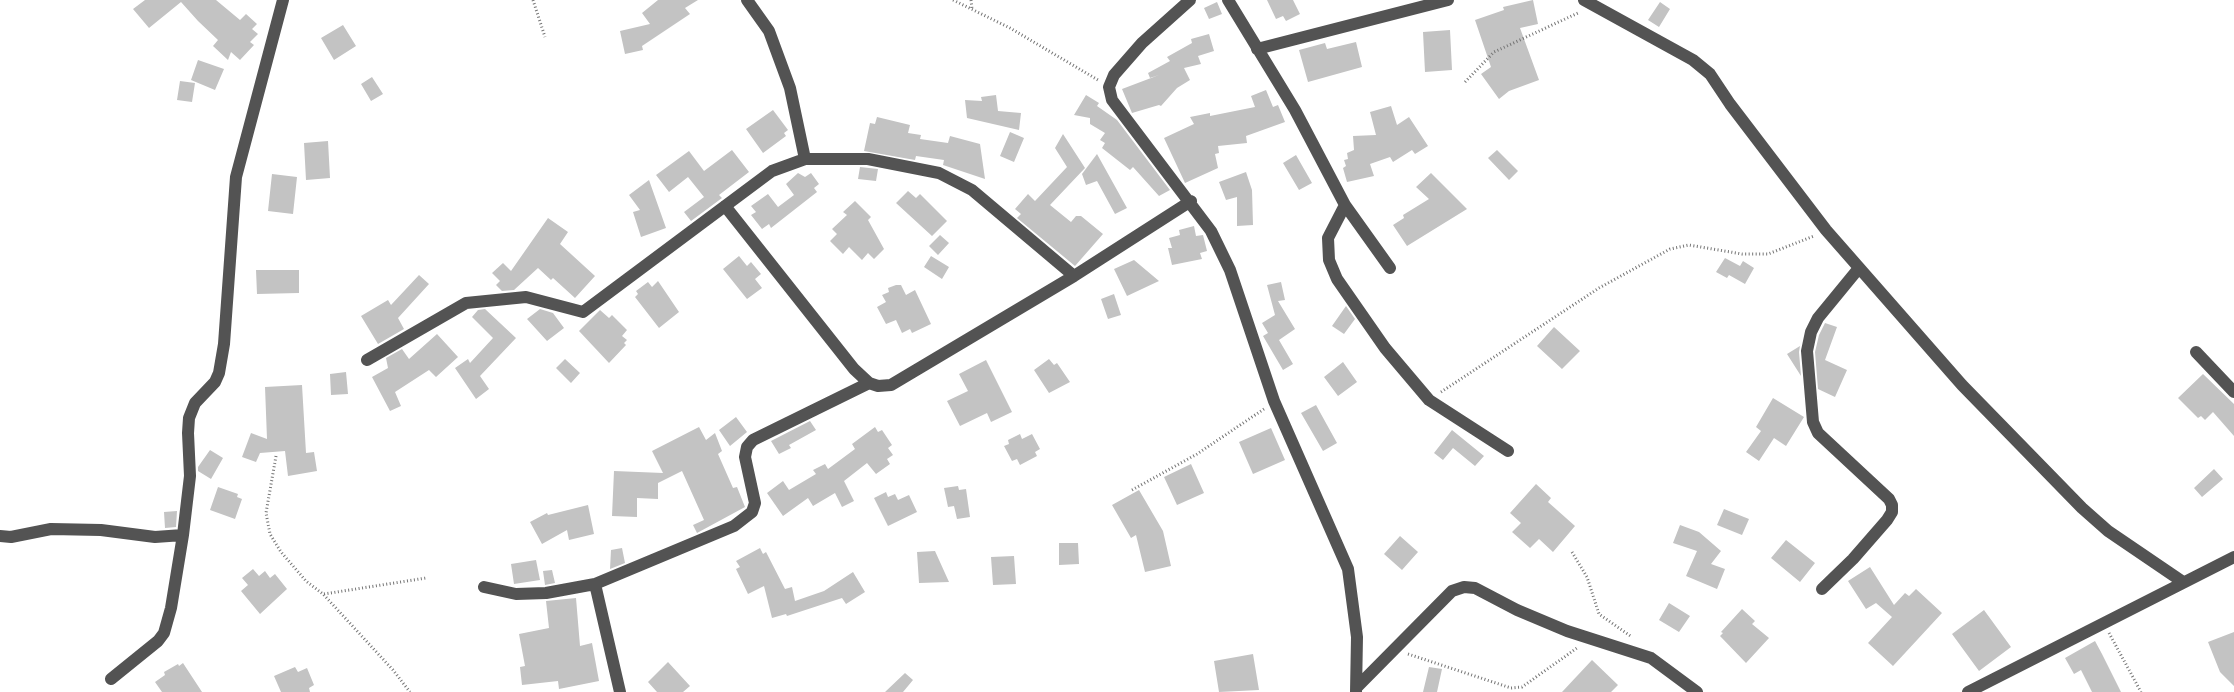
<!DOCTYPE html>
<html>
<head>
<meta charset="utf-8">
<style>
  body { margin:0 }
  canvas { display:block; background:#fff }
</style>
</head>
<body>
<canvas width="2234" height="692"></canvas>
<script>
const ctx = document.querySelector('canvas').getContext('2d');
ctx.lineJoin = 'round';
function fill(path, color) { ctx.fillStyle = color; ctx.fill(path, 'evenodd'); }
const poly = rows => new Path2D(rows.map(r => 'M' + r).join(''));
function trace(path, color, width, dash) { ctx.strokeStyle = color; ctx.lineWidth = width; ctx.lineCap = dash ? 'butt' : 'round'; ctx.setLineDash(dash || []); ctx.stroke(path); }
const building = poly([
  [145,0,216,0,240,20,246,14,257,24,252,29,258,34,250,42,254,45,240,60,231,52,228,60,213,46,218,40,198,21,181,2,149,28,133,9],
  [658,0,698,0,685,8,690,14,642,46,643,50,625,54,620,31,650,24,642,13],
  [1267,0,1293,0,1300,14,1286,21,1283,16,1276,19],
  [1533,0,1538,24,1520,28,1539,80,1509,91,1499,99,1481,74,1491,67,1475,20,1504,10,1503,7],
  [1217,2,1222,14,1209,19,1204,8],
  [1660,2,1670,9,1659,27,1648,20],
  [343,25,356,46,334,60,321,38],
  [1450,30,1452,70,1425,72,1423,32],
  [1209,34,1214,51,1198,56,1201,64,1184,68,1190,80,1177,88,1161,106,1159,105,1132,113,1122,89,1159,75,1150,78,1148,73,1170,61,1167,57,1192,43,1191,39],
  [1356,42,1362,67,1308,82,1299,50,1325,43,1327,49],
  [198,60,224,69,215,90,191,80],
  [372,77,383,94,371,101,361,84],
  [180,81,195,83,192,102,177,100],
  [1266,90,1273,107,1278,105,1285,122,1246,136,1247,143,1218,146,1219,153,1215,154,1218,168,1185,183,1164,138,1194,124,1190,117,1210,113,1210,116,1255,107,1251,96],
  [996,95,998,111,1021,113,1019,130,967,118,965,100,982,101,981,97],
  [1086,95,1099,103,1097,106,1117,120,1170,190,1159,196,1133,167,1130,170,1102,148,1105,143,1100,140,1105,133,1090,124,1090,118,1074,115],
  [1391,106,1397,125,1409,117,1428,146,1415,154,1412,150,1393,162,1390,157,1370,164,1374,176,1347,182,1343,168,1346,166,1344,160,1348,159,1347,153,1354,150,1353,136,1376,135,1370,112],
  [773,110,788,130,784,133,786,136,763,153,746,129],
  [877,117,910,125,908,133,921,135,920,139,948,143,950,136,980,144,985,179,943,165,944,160,916,156,915,160,864,151,870,123,875,124],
  [1010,132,1024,138,1014,162,1000,156],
  [1063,134,1085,168,1050,205,1071,222,1076,216,1081,216,1103,234,1075,266,1017,218,1021,214,1015,209,1028,194,1035,201,1067,167,1055,148],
  [328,141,330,178,306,180,304,143],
  [732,150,749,172,719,195,722,198,691,221,684,212,704,197,688,177,669,192,656,175,689,151,704,171],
  [1497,150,1518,171,1509,180,1488,158],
  [1097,154,1127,208,1115,214,1097,181,1086,185,1082,174],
  [1296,155,1312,183,1299,190,1283,163],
  [860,167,878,169,876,181,858,179],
  [1246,172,1252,190,1253,225,1237,226,1237,197,1226,200,1219,182],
  [798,173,805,177,811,173,819,184,814,188,817,192,771,228,769,224,762,229,751,215,756,212,751,206,768,194,778,207,794,195,786,184],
  [1431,173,1467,209,1407,246,1393,225,1404,218,1403,215,1429,199,1416,187],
  [272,174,297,177,293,214,268,211],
  [649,180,666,228,641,237,633,212,640,210,629,195],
  [908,191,916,198,920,194,947,221,932,236,896,203],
  [855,201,871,217,868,220,884,249,874,259,868,253,862,260,849,247,843,254,830,241,837,234,832,229,847,215,843,212],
  [548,218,568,232,560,244,595,276,575,298,553,278,551,280,538,268,514,290,502,291,496,285,500,281,492,273,503,263,511,271],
  [1194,226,1196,236,1203,235,1207,251,1200,253,1202,259,1172,265,1168,248,1172,248,1169,238,1180,235,1179,230],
  [940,235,949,243,938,255,929,246],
  [739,256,747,266,751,262,761,274,755,279,762,288,747,299,723,269],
  [931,256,949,267,942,279,924,267],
  [1725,258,1740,266,1743,261,1754,268,1745,284,1729,275,1727,278,1716,272],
  [1134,260,1159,281,1127,296,1114,269],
  [256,270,299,270,299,293,257,294],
  [419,275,429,284,398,318,404,329,378,344,361,316,388,300,391,305],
  [658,281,679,312,659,328,635,297,638,294,636,291,648,282,652,287],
  [1281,282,1285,300,1278,301,1295,329,1279,340,1293,364,1283,370,1263,336,1268,333,1262,323,1275,315,1267,285],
  [896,285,901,285,906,295,915,290,931,324,912,333,910,329,902,333,896,320,886,324,877,307,886,302,882,295,889,292,888,288],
  [1114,294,1121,315,1108,319,1101,299],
  [1346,306,1355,319,1344,334,1332,326],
  [485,309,516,338,480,376,489,389,476,399,455,368,468,359,470,363,493,338,472,317,478,310],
  [540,309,553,313,564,328,547,341,527,319],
  [600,310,609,318,612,315,627,330,622,336,627,340,624,343,626,345,609,363,579,331],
  [1825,323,1837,327,1825,360,1847,370,1835,397,1818,389,1815,352,1819,335],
  [1554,327,1580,351,1562,369,1537,346],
  [437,334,458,357,436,377,429,370,395,392,401,406,390,411,372,377,388,368,386,358,402,349,409,359],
  [1800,346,1799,352,1801,376,1787,354],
  [565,359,580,373,571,383,556,368],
  [1049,359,1054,365,1057,363,1070,382,1049,393,1034,370],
  [986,360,1012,412,991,422,987,413,960,426,947,401,968,391,959,374],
  [1343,362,1357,382,1338,396,1324,377],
  [346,372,348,394,331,395,330,374],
  [2203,374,2234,404,2234,436,2213,412,2205,420,2201,416,2198,418,2178,398],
  [302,385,306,453,314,452,317,471,288,476,285,451,260,453,256,462,242,457,251,433,267,439,265,387],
  [1773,398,1804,417,1786,446,1774,438,1759,461,1746,452,1761,431,1756,427],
  [1316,405,1337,443,1323,451,1301,413],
  [736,417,747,432,730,446,719,430],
  [810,421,816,430,789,445,791,448,779,454,771,441],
  [699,427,706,440,715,433,722,451,718,454,733,488,737,487,745,507,697,533,693,525,704,520,682,471,658,483,658,499,637,498,637,517,612,516,614,471,663,473,652,451],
  [875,427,878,432,882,430,892,445,888,448,893,455,887,459,890,464,876,474,867,463,844,481,854,501,842,507,835,493,813,506,808,498,783,516,767,493,783,481,789,490,816,474,813,470,825,464,828,469,855,449,852,444],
  [1271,428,1285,460,1253,474,1239,442],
  [1452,430,1484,456,1475,466,1453,448,1443,460,1434,453],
  [1020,434,1022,439,1032,434,1040,449,1035,452,1037,456,1020,465,1017,459,1012,461,1004,446,1009,444,1008,440],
  [210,450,223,458,211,479,198,471,198,467],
  [1191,464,1204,493,1177,505,1164,477],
  [2214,469,2223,479,2202,497,2194,488],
  [1536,484,1551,498,1548,502,1575,526,1553,552,1539,539,1530,548,1512,532,1521,523,1510,513],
  [958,486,959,490,966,489,970,517,957,519,954,506,948,507,944,488],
  [218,487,238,494,237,497,242,499,235,519,210,510],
  [1139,490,1163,531,1171,566,1145,572,1136,535,1131,538,1112,505],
  [886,492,888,497,895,494,898,500,909,495,917,512,888,526,874,498],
  [588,505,594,534,569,540,567,530,542,544,530,522,547,513,548,515],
  [1724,509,1749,519,1742,535,1717,525],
  [177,511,176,527,165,528,164,512],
  [1680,525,1699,532,1721,551,1711,564,1725,569,1717,589,1686,576,1697,551,1673,543],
  [1400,536,1418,552,1402,570,1384,554],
  [1786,540,1815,563,1800,582,1771,558],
  [1059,543,1078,543,1079,564,1059,565],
  [622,548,625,563,610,569,611,550],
  [760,548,763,554,766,552,785,589,792,587,795,601,824,591,853,572,865,592,846,604,842,598,787,616,786,614,772,618,764,586,748,594,736,569,740,567,736,561],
  [935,551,949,582,919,583,917,552],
  [1014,556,1016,584,993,585,991,557],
  [536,560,540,580,514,584,511,564],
  [1870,567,1894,605,1905,593,1909,596,1916,589,1942,613,1893,666,1868,643,1892,617,1876,603,1866,609,1848,581],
  [253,569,259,576,265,571,270,578,275,574,287,589,260,614,241,591,248,585,242,578],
  [552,570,555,583,545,585,543,571],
  [576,598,580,646,592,643,599,681,559,689,558,681,522,685,520,667,525,666,519,634,549,628,546,601],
  [1669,603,1690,616,1679,632,1659,620],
  [1742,609,1755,621,1752,624,1769,638,1746,663,1720,636,1723,633,1721,632],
  [1984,610,2011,647,1979,671,1952,634],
  [2234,632,2234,686,2220,672,2208,642],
  [2095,641,2102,654,2121,692,2092,692,2081,670,2074,674,2065,658],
  [1253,654,1259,690,1219,692,1214,661],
  [1592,660,1618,685,1611,692,1562,692],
  [668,662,690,686,683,692,657,692,648,682],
  [183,663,202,692,162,692,155,682,165,675,164,672,178,664,179,666],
  [295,667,298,672,307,668,314,685,309,688,310,692,281,692,274,676],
  [1429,667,1442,669,1437,692,1423,692],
  [905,673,913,680,903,692,885,692]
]);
const path = poly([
  [533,0,545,37],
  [953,0,1010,28,1098,80],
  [971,0,972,9],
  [1465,82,1494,52,1578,13],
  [1441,392,1599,288,1670,249,1689,245,1742,254,1768,254,1814,236],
  [276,456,266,513,270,534,281,552,306,581,323,594,393,670,410,692],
  [1132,490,1197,454,1264,409],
  [1572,552,1587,577,1599,614,1632,637],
  [324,594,426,578],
  [2109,633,2141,692],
  [1408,654,1511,688,1522,687,1577,648]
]);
const minor = poly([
  [747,0,769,31,790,88,805,159],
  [1190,0,1142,43,1114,75,1109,87,1112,100,1211,231,1230,270,1274,401,1348,569,1357,637,1356,692],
  [1228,0,1295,110,1345,205,1390,268],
  [1584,0,1693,60,1710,74,1730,104,1826,230,1962,385,2082,508,2108,531,2183,582],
  [1257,49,1448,0],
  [1345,205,1328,238,1329,260,1337,279,1385,348,1429,400,1508,451],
  [725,206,854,369,869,383,878,386,891,385,1074,276,1191,201],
  [2196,352,2234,392],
  [367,360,466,303,526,297,583,312,772,171,805,159,868,159,939,173,972,190,1074,276],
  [0,536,11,537,51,529,101,530,155,537,183,535],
  [595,584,620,692],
  [484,587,516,594,546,593,595,584,734,526,752,512,755,503,745,457,747,447,753,440,869,383],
  [1822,589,1853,559,1887,520,1892,512,1892,505,1889,499,1818,433,1813,422,1807,351,1811,332,1818,318,1859,268],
  [111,679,158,641,164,633,171,608,183,535,190,476,188,433,189,418,195,403,215,382,219,373,224,344,236,177,283,0],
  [1358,686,1452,591,1464,587,1475,588,1517,610,1567,631,1651,658,1697,692],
  [1968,692,2234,557]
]);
fill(building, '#c3c3c3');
trace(path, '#757575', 3, [1, 2.5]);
trace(minor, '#535353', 12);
</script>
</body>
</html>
